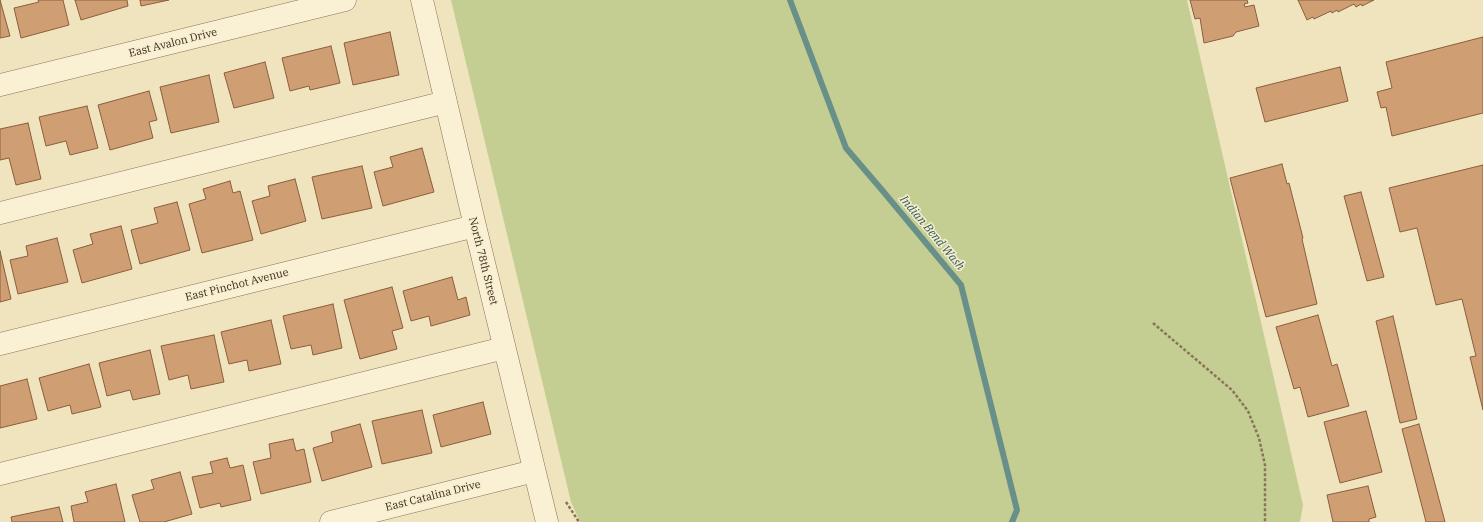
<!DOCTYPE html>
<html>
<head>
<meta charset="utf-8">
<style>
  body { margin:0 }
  canvas { display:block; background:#f0e4bf }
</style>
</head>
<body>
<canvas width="1483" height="522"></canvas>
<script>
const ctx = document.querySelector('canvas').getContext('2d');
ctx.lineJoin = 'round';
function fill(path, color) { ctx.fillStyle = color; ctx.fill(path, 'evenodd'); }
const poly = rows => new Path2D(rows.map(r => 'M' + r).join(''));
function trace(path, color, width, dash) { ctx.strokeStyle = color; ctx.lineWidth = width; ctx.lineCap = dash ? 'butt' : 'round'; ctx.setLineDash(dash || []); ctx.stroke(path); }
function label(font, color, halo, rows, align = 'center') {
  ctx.font = font + ' "IBM Plex Serif",serif'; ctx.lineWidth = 3; ctx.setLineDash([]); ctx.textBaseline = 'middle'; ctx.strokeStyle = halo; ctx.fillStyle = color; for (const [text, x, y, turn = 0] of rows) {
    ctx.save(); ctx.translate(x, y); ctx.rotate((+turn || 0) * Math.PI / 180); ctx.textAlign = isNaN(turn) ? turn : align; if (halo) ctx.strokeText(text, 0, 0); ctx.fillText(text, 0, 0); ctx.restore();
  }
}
const green = poly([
  [451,0,1187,0,1303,505,1300,522,580,522,571,502]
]);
const stream = poly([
  [790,0,846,148,882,190,961,285,1017,510,1012,522]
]);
const building = poly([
  [0,0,10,36,0,38,0,0],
  [38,0,63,0,69,25,21,38,14,8,39,2,38,0],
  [75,0,127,0,128,6,81,20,75,0],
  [140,0,169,0,141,6,140,0],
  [1190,0,1247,0,1248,3,1244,4,1245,7,1254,5,1259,26,1236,32,1233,36,1204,43,1200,18,1195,19,1190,0],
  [1298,0,1374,0,1362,6,1361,4,1356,7,1354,4,1338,12,1337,10,1332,13,1331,11,1314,19,1313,17,1307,20,1298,0],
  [390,32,399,75,353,85,344,43,390,32],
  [1483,37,1483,113,1392,136,1386,107,1381,108,1377,92,1392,88,1386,62,1483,37],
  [331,46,340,83,310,90,309,86,290,91,282,58,331,46],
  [265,62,274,98,234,108,224,73,265,62],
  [1340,67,1348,101,1265,122,1256,88,1340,67],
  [209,75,219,122,171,133,160,87,209,75],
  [149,91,157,120,149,122,153,138,110,150,98,105,149,91],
  [87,106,98,148,70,155,66,141,46,146,39,117,87,106],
  [28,123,41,179,16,185,9,158,0,160,0,129,28,123],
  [422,148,434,192,383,206,374,172,393,167,390,157,422,148],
  [1282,164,1287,184,1289,183,1303,238,1302,239,1317,304,1266,317,1230,178,1282,164],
  [1483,165,1483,410,1470,357,1476,356,1462,299,1436,305,1417,228,1400,232,1389,188,1483,165],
  [362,166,372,208,322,219,312,177,362,166],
  [295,179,306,221,261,234,252,201,270,196,268,186,295,179],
  [230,181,233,193,240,191,253,240,202,253,189,204,206,199,203,189,230,181],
  [1361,192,1384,277,1367,281,1344,196,1361,192],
  [177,202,190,250,140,264,131,230,158,223,154,208,177,202],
  [121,226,132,269,82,283,73,250,93,244,90,234,121,226],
  [57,238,68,282,18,294,10,260,28,256,26,246,57,238],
  [0,251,11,299,0,302,0,251],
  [452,277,458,300,466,297,470,315,431,326,429,316,411,321,403,291,452,277],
  [392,287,403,328,392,331,397,349,360,359,344,300,392,287],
  [333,304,342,348,313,355,311,345,291,349,283,316,333,304],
  [1318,315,1332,366,1337,364,1349,406,1308,417,1300,387,1294,389,1276,327,1318,315],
  [1393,316,1417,419,1400,423,1376,321,1393,316],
  [271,320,281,364,249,371,247,360,229,364,221,332,271,320],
  [214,335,224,382,191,389,188,375,169,380,161,346,214,335],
  [150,350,160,394,133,400,130,390,107,396,99,363,150,350],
  [89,364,101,407,72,414,70,405,48,411,39,378,89,364],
  [27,379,37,419,0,428,0,386,27,379],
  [483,402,491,434,441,447,433,415,483,402],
  [422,410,432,453,382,464,372,421,422,410],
  [1366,411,1382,472,1340,483,1324,422,1366,411],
  [360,424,372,467,322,481,313,448,333,442,331,432,360,424],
  [1419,424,1445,522,1426,522,1402,429,1419,424],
  [293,439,296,451,304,449,311,482,261,494,253,462,271,458,269,444,293,439],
  [227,458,230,468,243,465,251,500,221,507,220,503,200,508,192,477,213,473,210,462,227,458],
  [180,472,192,514,164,522,140,522,132,495,154,489,151,480,180,472],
  [116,484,125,522,74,522,71,506,88,502,85,492,116,484],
  [1368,486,1376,517,1369,519,1369,522,1333,522,1327,495,1368,486],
  [59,507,63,522,12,522,11,517,59,507]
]);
const path = poly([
  [1153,323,1232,390,1248,411,1259,438,1265,465,1265,522],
  [566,502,579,522]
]);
const minor = poly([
  [422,0,475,226,547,522],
  [0,85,345,0],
  [0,213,446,102],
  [0,344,475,226],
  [0,474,504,348],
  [331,522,534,471]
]);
const streetNames = [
  ["East Avalon Drive",173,43,-14],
  ["North 78th Street",483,261,76],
  ["East Pinchot Avenue",237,285,-14],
  ["East Catalina Drive",433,496,-14]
];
const waterNames = [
  ["Indian Bend Wash",932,233,50]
];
fill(green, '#c4ce93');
trace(stream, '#699088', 6);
fill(building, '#d09e73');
trace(building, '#8a5e3c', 1);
trace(minor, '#897457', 23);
trace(path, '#897457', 2.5, [3, 2]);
trace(minor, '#faf0d3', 22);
label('11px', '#382b1c', '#f7edcf', streetNames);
label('italic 12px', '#2a5958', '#f7edcf', waterNames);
</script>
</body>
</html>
